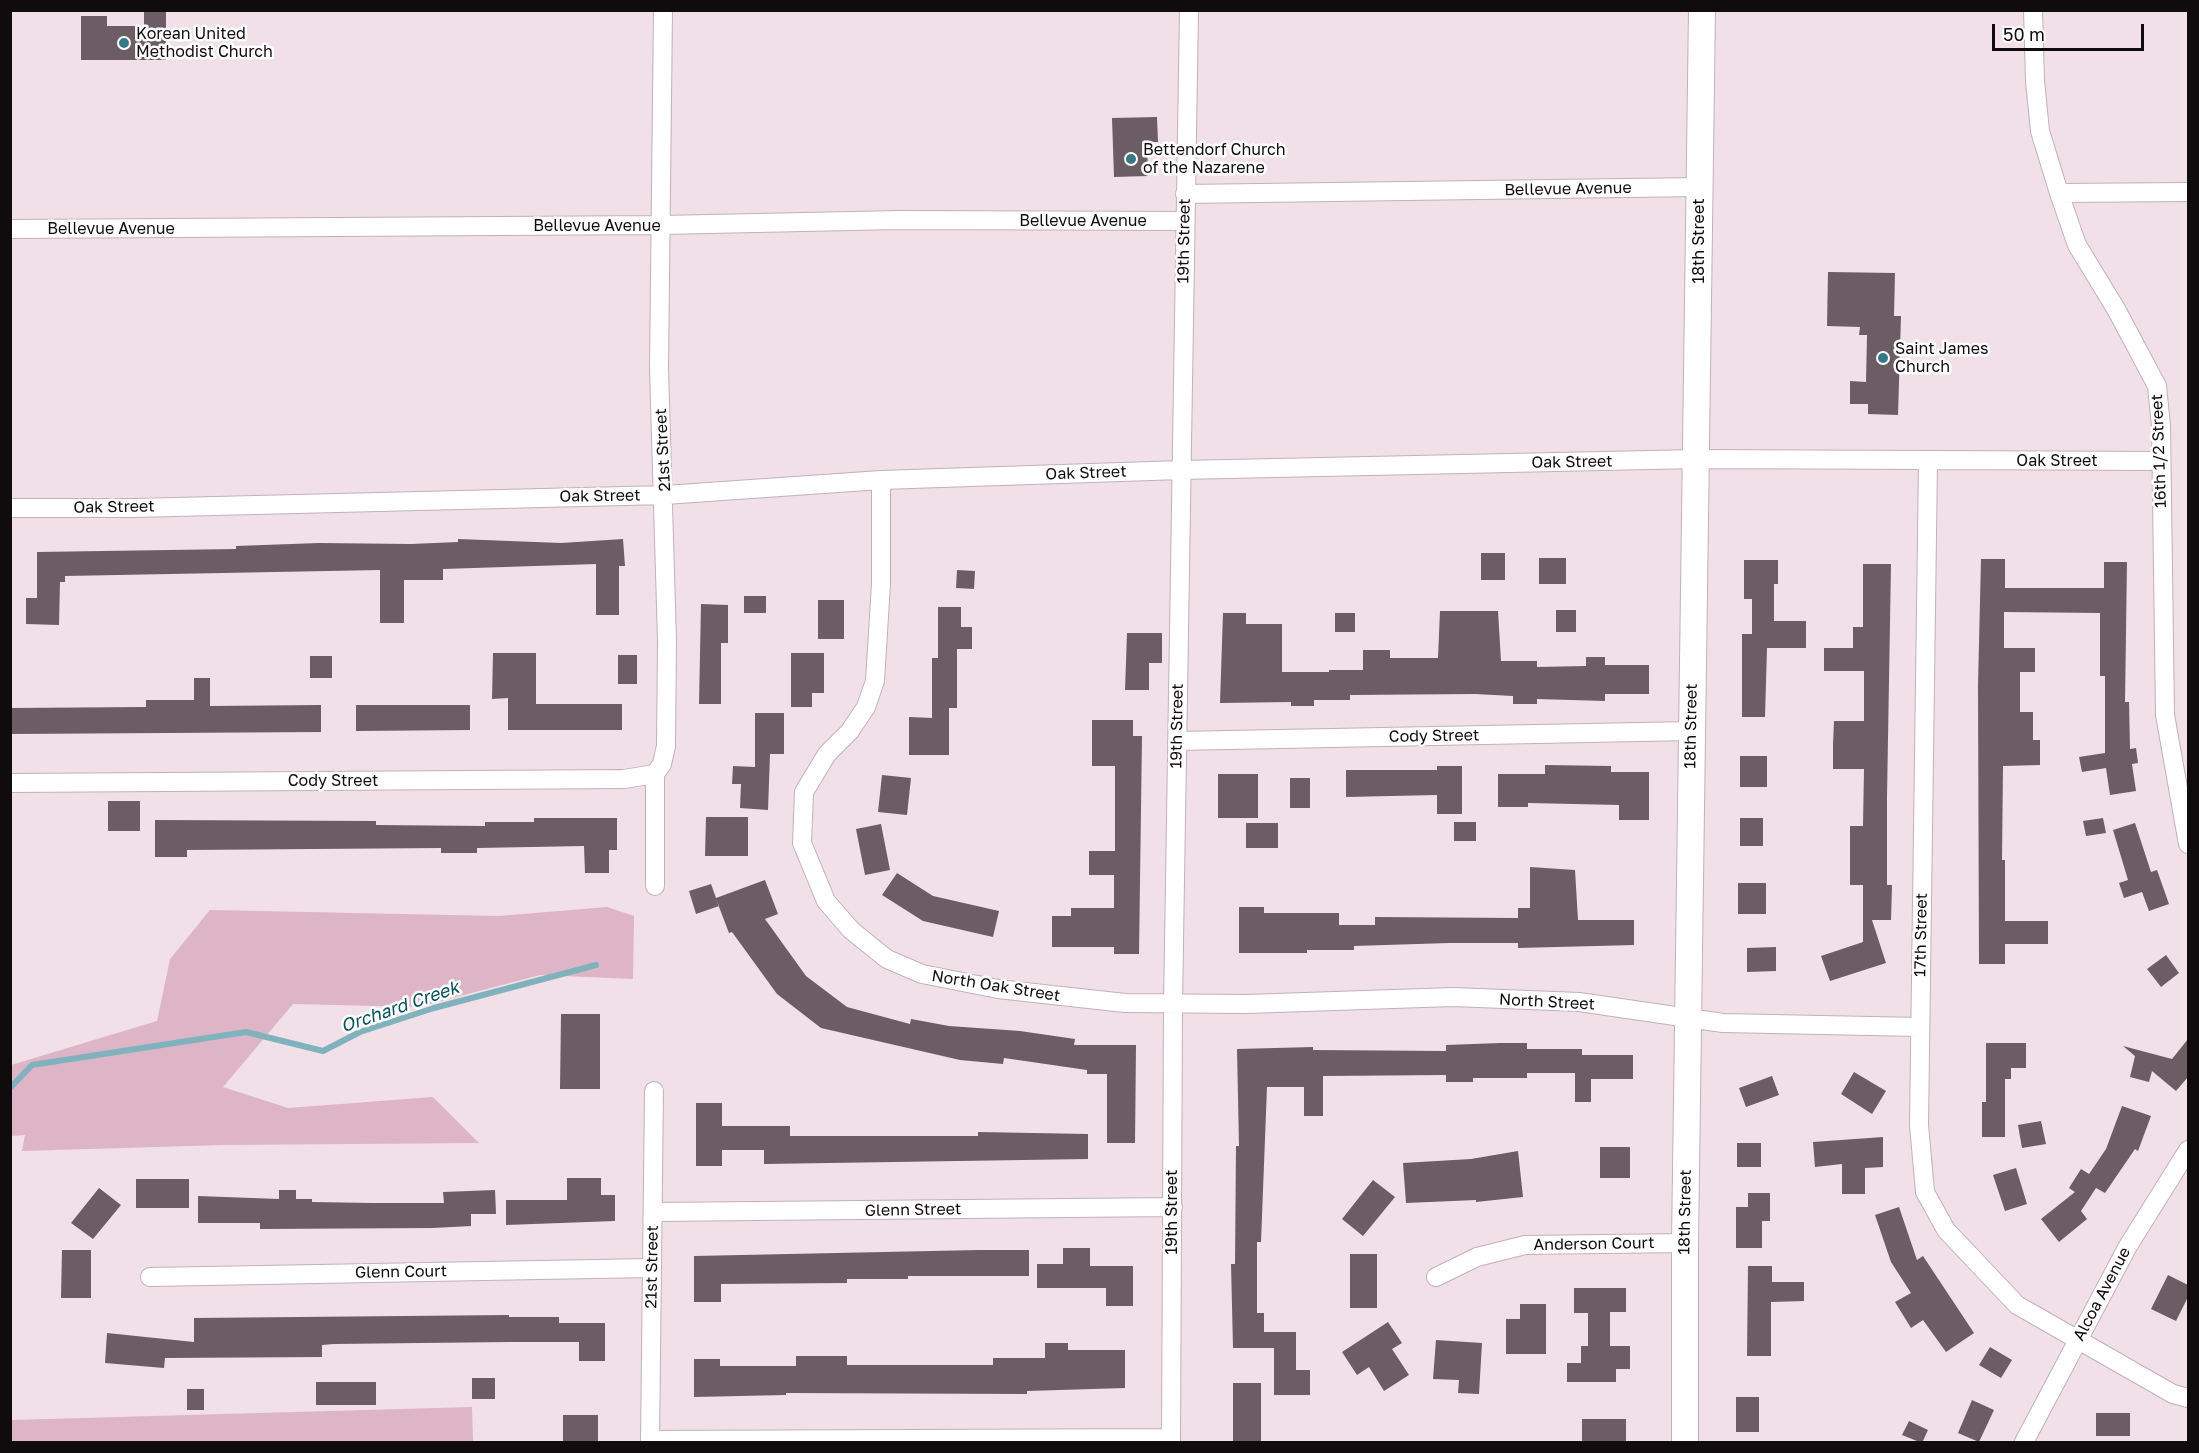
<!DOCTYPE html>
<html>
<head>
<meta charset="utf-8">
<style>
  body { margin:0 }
  #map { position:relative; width:2199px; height:1453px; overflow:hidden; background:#f1e0e7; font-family:"Golos Text",sans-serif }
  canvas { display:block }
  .frame { position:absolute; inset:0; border:12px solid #100b0d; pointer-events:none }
  .scale { position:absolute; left:1992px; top:24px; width:152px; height:27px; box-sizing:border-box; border:3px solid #100b0d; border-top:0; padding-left:8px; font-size:18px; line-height:21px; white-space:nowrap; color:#100b0d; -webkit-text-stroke:4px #fff; paint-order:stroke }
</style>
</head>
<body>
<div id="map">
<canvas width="2199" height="1453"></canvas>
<div class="frame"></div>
<div class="scale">50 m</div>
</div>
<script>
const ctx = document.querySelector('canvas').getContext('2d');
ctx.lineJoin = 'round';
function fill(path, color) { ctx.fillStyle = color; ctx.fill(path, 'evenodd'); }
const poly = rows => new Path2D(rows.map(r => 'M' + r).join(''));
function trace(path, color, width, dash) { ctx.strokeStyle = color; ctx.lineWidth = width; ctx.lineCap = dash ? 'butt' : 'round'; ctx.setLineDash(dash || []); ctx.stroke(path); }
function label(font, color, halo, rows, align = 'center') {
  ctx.font = font + ' "Golos Text",sans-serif'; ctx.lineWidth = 5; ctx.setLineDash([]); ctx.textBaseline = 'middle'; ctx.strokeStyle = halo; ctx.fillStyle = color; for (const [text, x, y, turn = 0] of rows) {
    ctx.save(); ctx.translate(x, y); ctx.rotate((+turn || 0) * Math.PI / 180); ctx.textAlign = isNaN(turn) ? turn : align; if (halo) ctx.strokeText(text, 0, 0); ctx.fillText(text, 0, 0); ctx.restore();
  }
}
const green = poly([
  [607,907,634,916,633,979,540,975,418,1007,293,1004,223,1087,288,1108,433,1097,479,1143,224,1145,22,1151,25,1135,11,1136,11,1065,157,1021,170,959,210,910,499,916],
  [472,1407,473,1442,11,1442,11,1420]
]);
const stream = poly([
  [10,1088,32,1065,246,1032,323,1051,360,1032,434,1008,596,965]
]);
const building = poly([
  [144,10,166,10,166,60,81,60,81,16,107,16,107,26,144,26],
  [1157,117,1158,142,1147,142,1148,176,1114,177,1112,118],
  [1828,272,1895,273,1894,316,1901,316,1898,415,1868,414,1868,404,1850,404,1850,381,1866,382,1867,335,1859,335,1860,327,1827,326],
  [458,539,561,543,623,539,625,566,619,566,619,615,596,615,596,564,443,569,443,580,404,580,404,623,380,623,380,570,65,576,65,582,60,582,59,625,26,624,26,598,37,598,37,552,236,549,236,546,319,543,411,544,458,542],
  [1481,553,1505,553,1505,580,1481,580],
  [1539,558,1566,558,1566,584,1539,584],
  [1981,559,2005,559,2005,588,2104,588,2104,562,2127,562,2125,702,2129,702,2130,749,2136,748,2138,763,2132,764,2136,791,2110,795,2106,768,2082,772,2079,757,2105,753,2105,676,2100,676,2100,613,2004,612,2004,648,2035,648,2035,672,2020,672,2020,712,2033,712,2033,740,2040,740,2040,765,2003,766,2002,860,2005,860,2005,921,2048,921,2048,944,2005,944,2005,964,1979,964,1978,685],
  [1744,560,1778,560,1778,584,1774,584,1774,621,1806,621,1806,648,1767,648,1765,717,1742,717,1742,634,1752,634,1752,599,1744,599],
  [1863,564,1891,564,1887,797,1887,885,1892,885,1891,920,1872,920,1886,963,1830,981,1821,956,1863,942,1863,885,1850,885,1850,826,1863,826,1864,769,1833,769,1833,744,1834,721,1864,721,1864,671,1824,671,1824,648,1853,648,1853,627,1863,627],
  [957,570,975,571,974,589,956,588],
  [744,596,766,596,766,613,744,613],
  [818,600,844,600,844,639,818,639],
  [701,604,728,605,728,643,721,643,721,704,699,704],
  [938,607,961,607,961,627,972,627,972,649,957,649,957,708,949,708,949,755,909,755,909,717,932,718,932,658,938,658],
  [1556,610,1576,610,1576,632,1556,632],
  [1440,611,1498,611,1501,661,1537,661,1537,667,1586,666,1586,657,1605,657,1605,665,1649,665,1649,694,1605,694,1605,701,1537,699,1537,704,1513,704,1513,696,1475,694,1350,695,1350,700,1314,700,1314,706,1291,706,1291,702,1220,703,1223,613,1246,613,1246,624,1282,624,1282,672,1329,672,1329,670,1363,670,1363,650,1390,650,1390,658,1438,658],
  [1335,613,1355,613,1355,632,1335,632],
  [1127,633,1162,633,1162,663,1149,663,1149,690,1125,690],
  [493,653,536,653,536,704,622,704,622,730,508,730,508,698,492,699],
  [791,653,824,653,824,693,812,693,812,707,791,707],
  [618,655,637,655,637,684,618,684],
  [310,656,332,656,332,678,310,678],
  [194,678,210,678,210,706,321,705,321,732,10,734,10,708,146,707,146,700,194,700],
  [356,705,470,705,470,730,356,731],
  [755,713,784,713,784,754,770,754,768,810,740,808,741,784,732,784,733,766,755,767],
  [1092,720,1133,720,1133,736,1142,736,1139,954,1114,954,1114,947,1052,947,1052,916,1071,916,1071,908,1114,908,1114,875,1089,875,1089,851,1115,851,1115,766,1092,766],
  [1740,756,1767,756,1767,787,1740,787],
  [1545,765,1611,766,1611,772,1649,772,1649,820,1619,820,1619,805,1528,803,1528,807,1498,807,1498,774,1545,774],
  [1437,766,1462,766,1462,814,1437,814,1437,795,1346,797,1346,770,1437,770],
  [1218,774,1258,774,1258,818,1218,818],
  [882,775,911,778,907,815,878,812],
  [1290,778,1310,778,1310,808,1290,808],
  [108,801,140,801,140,831,108,831],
  [706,817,748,817,748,856,705,856],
  [534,818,617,818,617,850,609,850,609,873,585,873,584,846,477,848,477,853,441,853,441,848,187,850,187,857,155,857,155,820,376,821,376,825,485,826,485,822,534,822],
  [1740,818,1763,818,1763,846,1740,846],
  [2103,818,2106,833,2086,836,2083,821],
  [1454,822,1476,822,1476,841,1454,841],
  [1246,823,1278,823,1278,848,1246,848],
  [2135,823,2151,872,2157,870,2169,904,2149,911,2142,892,2124,898,2119,883,2128,880,2113,830],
  [881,824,890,870,865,875,856,829],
  [1530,867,1575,870,1578,920,1634,920,1634,945,1518,948,1518,943,1449,943,1354,946,1354,950,1307,950,1307,953,1239,953,1239,907,1264,907,1264,913,1339,913,1339,925,1375,925,1375,917,1518,918,1518,908,1530,908],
  [897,873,933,896,999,911,993,937,923,921,882,895],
  [765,880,778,914,765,919,806,976,847,1007,910,1024,911,1019,949,1026,1020,1031,1075,1039,1074,1045,1136,1045,1135,1143,1107,1143,1107,1074,1087,1074,1087,1070,1004,1058,1003,1064,960,1060,821,1028,777,994,732,932,729,933,716,899,719,906,696,914,689,891,711,884,716,898],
  [1738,883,1766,883,1766,914,1738,914],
  [1776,947,1776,971,1747,972,1747,948],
  [2166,955,2179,973,2161,987,2147,969],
  [561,1014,600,1014,600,1089,560,1089],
  [2188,1039,2188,1077,2176,1091,2152,1071,2149,1082,2130,1077,2135,1056,2123,1046,2172,1059],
  [1500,1043,1527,1043,1527,1049,1582,1049,1582,1055,1633,1055,1633,1079,1591,1079,1591,1102,1575,1102,1575,1073,1527,1073,1527,1078,1473,1078,1473,1082,1446,1082,1446,1075,1323,1076,1323,1116,1304,1116,1304,1087,1267,1087,1261,1242,1257,1242,1257,1313,1264,1313,1264,1332,1296,1332,1296,1370,1310,1370,1310,1395,1274,1395,1274,1348,1233,1348,1231,1264,1235,1264,1236,1146,1239,1146,1237,1049,1313,1047,1313,1050,1446,1051,1446,1045],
  [1986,1043,2026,1043,2026,1068,2011,1068,2011,1079,2005,1079,2005,1137,1982,1137,1982,1102,1986,1102],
  [1854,1072,1886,1091,1872,1114,1841,1094],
  [1772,1076,1779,1095,1746,1107,1739,1088],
  [696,1103,722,1103,722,1126,790,1126,790,1136,978,1136,978,1132,1088,1134,1088,1159,764,1164,764,1150,722,1150,722,1166,696,1166],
  [2122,1106,2151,1116,2138,1151,2135,1149,2105,1193,2096,1188,2081,1211,2087,1219,2059,1242,2041,1219,2075,1192,2069,1188,2081,1169,2089,1174,2106,1149],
  [2041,1121,2046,1144,2022,1148,2018,1125],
  [1883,1137,1883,1167,1865,1168,1865,1194,1842,1194,1842,1164,1815,1167,1813,1142],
  [1737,1143,1761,1143,1761,1167,1737,1167],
  [1600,1147,1630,1147,1630,1178,1600,1178],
  [1518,1151,1523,1197,1476,1202,1476,1200,1406,1203,1403,1163,1471,1159],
  [2016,1168,2027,1204,2005,1211,1993,1175],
  [567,1178,601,1178,601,1195,615,1195,615,1221,506,1225,506,1200,567,1200],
  [136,1179,189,1179,189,1208,136,1208],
  [1373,1180,1395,1197,1363,1236,1342,1219],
  [99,1188,121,1205,93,1239,71,1223],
  [279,1190,296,1190,296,1199,312,1199,312,1202,372,1203,444,1203,443,1192,495,1190,496,1214,471,1214,471,1226,433,1228,260,1229,260,1223,198,1223,198,1196,279,1199],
  [1748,1193,1770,1193,1770,1221,1762,1221,1762,1248,1736,1248,1736,1207,1748,1207],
  [1899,1207,1917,1260,1923,1256,1974,1333,1946,1352,1923,1320,1911,1328,1895,1302,1911,1293,1891,1262,1875,1215],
  [1063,1248,1090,1248,1090,1266,1133,1266,1133,1306,1106,1306,1106,1288,1037,1288,1037,1264,1063,1264],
  [62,1250,91,1250,91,1298,61,1298],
  [979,1250,1029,1250,1029,1276,908,1276,908,1279,847,1279,847,1283,721,1284,721,1302,694,1302,694,1256],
  [1350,1254,1377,1254,1377,1308,1350,1308],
  [1748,1266,1772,1266,1772,1282,1804,1282,1804,1301,1771,1302,1771,1356,1747,1356],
  [2168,1275,2188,1285,2188,1297,2176,1321,2151,1309],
  [1574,1288,1626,1288,1626,1312,1610,1312,1610,1346,1630,1346,1630,1369,1616,1369,1616,1382,1567,1382,1567,1363,1581,1363,1581,1346,1588,1346,1588,1313,1574,1313],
  [1520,1304,1546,1304,1546,1354,1506,1354,1506,1319,1520,1319],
  [509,1315,509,1317,559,1317,559,1323,605,1323,605,1361,579,1361,579,1342,509,1342,334,1344,322,1345,322,1357,165,1358,164,1368,105,1363,107,1333,194,1342,194,1318],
  [1388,1322,1402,1343,1392,1349,1409,1375,1384,1391,1369,1367,1357,1375,1342,1352],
  [1436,1340,1482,1343,1479,1394,1458,1393,1459,1380,1433,1379],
  [1045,1343,1068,1343,1068,1350,1125,1350,1125,1388,1027,1391,1027,1394,786,1393,786,1395,694,1397,694,1359,720,1359,720,1366,796,1366,796,1356,847,1356,847,1365,993,1365,993,1358,1045,1358],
  [1990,1347,2012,1360,2001,1378,1979,1365],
  [472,1378,495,1378,495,1399,472,1399],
  [316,1382,376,1382,376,1405,316,1405],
  [1233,1383,1261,1383,1261,1443,1233,1443],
  [187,1389,204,1389,204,1410,187,1410],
  [1736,1397,1759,1397,1759,1432,1736,1432],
  [1972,1400,1994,1410,1979,1442,1958,1433],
  [2096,1413,2130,1413,2130,1436,2096,1436],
  [563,1415,598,1415,598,1443,563,1443],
  [1582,1419,1626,1419,1626,1443,1582,1443],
  [1909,1421,1928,1430,1922,1443,1902,1435]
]);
const street = poly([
  [2033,10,2035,81,2040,131,2059,193,2077,245,2116,309,2157,386,2161,426,2165,715,2188,844],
  [2059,193,2188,192],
  [1185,194,1700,187],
  [10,229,662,225,899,220,1184,221],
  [1928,461,1919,1125,1925,1192,1946,1230,2017,1305,2173,1394,2188,1398],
  [881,480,881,584,875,681,866,707,850,731,827,754,804,792,802,843,826,901,851,930,887,959,922,974,998,989,1125,1003,1246,1004,1453,997,1579,1002,1723,1023,1920,1027],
  [10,508,133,508,665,495,881,480,1181,470,1697,459,2161,461],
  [1177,741,1691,731],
  [10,783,624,779,655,774],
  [655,886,655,774,662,764,666,746,667,641,659,368,663,10],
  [653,1212,1173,1207],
  [150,1277,651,1268],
  [1436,1277,1477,1257,1525,1245,1685,1243],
  [650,1440,1171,1438],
  [650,1442,654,1091],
  [1171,1442,1173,1005,1189,10],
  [2024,1442,2128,1246,2188,1150]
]);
const secondary = poly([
  [1685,1442,1685,1243,1702,10]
]);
const markers = [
  [124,43,6,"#357988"],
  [1131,159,6,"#357988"],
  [1883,358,6,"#357988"]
];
const poiNames = [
  ["Korean United",136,34],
  ["Methodist Church",136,52],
  ["Bettendorf Church",1143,150],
  ["of the Nazarene",1143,168],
  ["Saint James",1895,349],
  ["Church",1895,367]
];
const streetNames = [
  ["Bellevue Avenue",1568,189,-1],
  ["Bellevue Avenue",1083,221],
  ["Bellevue Avenue",597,226],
  ["Bellevue Avenue",111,229],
  ["19th Street",1184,241,-89],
  ["18th Street",1699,241,-90],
  ["21st Street",663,450,-93],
  ["16th 1/2 Street",2159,451,-92],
  ["Oak Street",2057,461],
  ["Oak Street",1572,462,-1],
  ["Oak Street",1086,473,-2],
  ["Oak Street",600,496,-1],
  ["Oak Street",114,507,-1],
  ["19th Street",1177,726,-89],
  ["18th Street",1691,726,-89],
  ["Cody Street",1434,736,-1],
  ["Cody Street",333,781],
  ["17th Street",1921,935,-89],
  ["North Oak Street",996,986,9],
  ["North Street",1547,1002,3],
  ["Glenn Street",913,1210,-1],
  ["19th Street",1172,1212,-90],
  ["18th Street",1685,1212,-89],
  ["Anderson Court",1594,1244,-1],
  ["21st Street",652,1267,-89],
  ["Glenn Court",401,1272,-1],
  ["Alcoa Avenue",2102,1294,-62]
];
const waterNames = [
  ["Orchard Creek",400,1007,-19]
];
fill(green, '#ddb5c6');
trace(stream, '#80b2be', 6);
fill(building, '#6b5d63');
trace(street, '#c2b1b8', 20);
trace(secondary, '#c2b1b8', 28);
trace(street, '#fff', 18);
trace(secondary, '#fff', 26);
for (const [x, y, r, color] of markers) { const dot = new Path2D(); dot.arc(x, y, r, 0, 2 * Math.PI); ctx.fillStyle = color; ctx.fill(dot); trace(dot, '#fff', 2); }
label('16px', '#100b0d', '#fff', poiNames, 'left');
label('16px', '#100b0d', '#fff', streetNames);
label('italic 18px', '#08515f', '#fff', waterNames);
</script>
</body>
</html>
